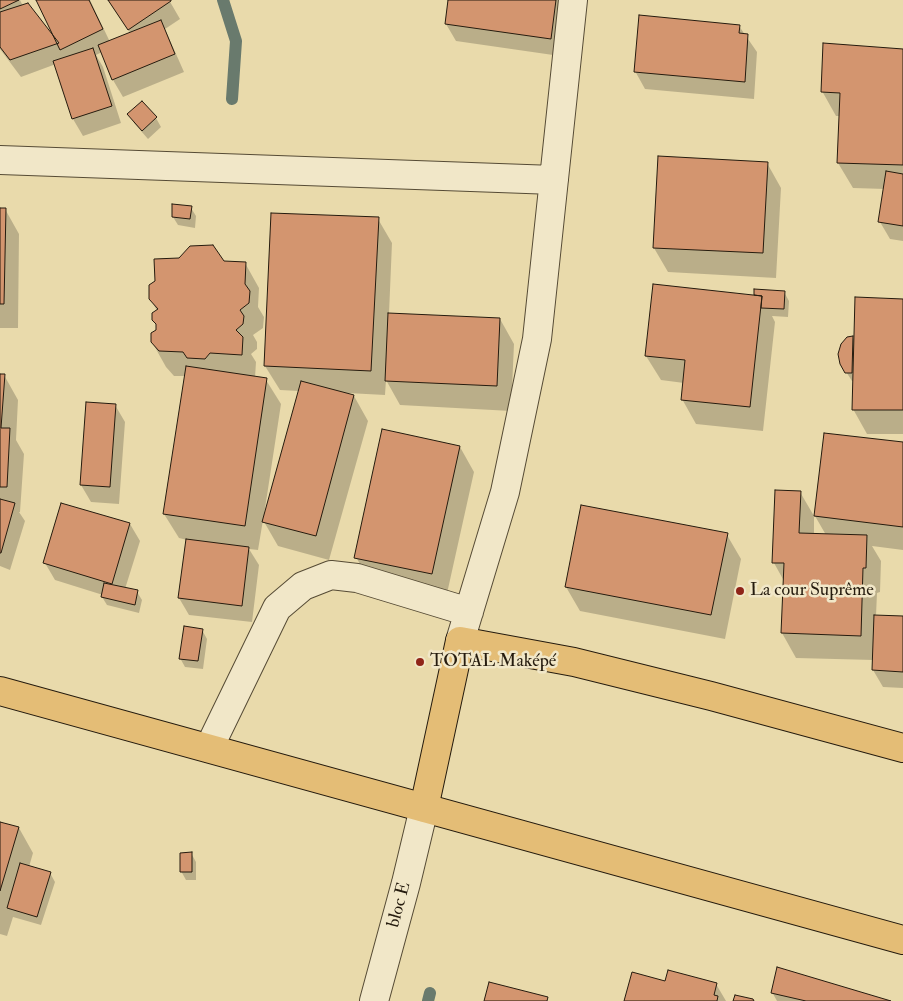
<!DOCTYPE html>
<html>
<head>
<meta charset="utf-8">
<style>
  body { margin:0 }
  canvas { display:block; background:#e9daab }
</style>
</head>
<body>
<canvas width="903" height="1001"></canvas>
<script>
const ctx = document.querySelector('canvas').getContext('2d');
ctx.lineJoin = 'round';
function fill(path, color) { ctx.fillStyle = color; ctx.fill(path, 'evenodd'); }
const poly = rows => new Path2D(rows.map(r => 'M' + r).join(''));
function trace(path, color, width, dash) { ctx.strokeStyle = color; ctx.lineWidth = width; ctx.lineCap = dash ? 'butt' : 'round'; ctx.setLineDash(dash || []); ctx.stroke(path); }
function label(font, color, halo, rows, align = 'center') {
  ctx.font = font + ' "IM FELL Double Pica",serif'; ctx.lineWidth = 5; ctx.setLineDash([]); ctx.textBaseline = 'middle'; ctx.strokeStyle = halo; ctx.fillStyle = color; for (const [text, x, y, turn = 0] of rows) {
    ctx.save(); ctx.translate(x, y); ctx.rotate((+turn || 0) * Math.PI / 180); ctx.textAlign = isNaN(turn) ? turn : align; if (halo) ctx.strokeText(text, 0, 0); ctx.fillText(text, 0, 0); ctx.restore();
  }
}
const shadow = poly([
  [0,0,20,0,23,6,55,40,38,0,90,0,110,42,131,34,108,0,169,0,180,19,165,29,184,72,123,97,113,80,102,52,96,55,103,67,121,123,83,136,73,119,56,64,21,77,0,49],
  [450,0,558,0,566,14,560,56,456,41,446,24],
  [739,26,757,52,754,99,645,89,635,71],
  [903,50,903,241,890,239,880,222,885,189,853,188,838,163,840,116,836,116,822,91],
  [142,102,156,118,161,127,148,139,134,123,129,114],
  [767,163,781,188,776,278,668,272,654,248],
  [191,208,196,216,195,228,178,225,173,217],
  [0,209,5,209,19,234,18,328,0,328],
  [378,219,392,243,389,314,500,319,514,344,511,411,400,405,386,380,385,395,347,393,354,396,368,421,329,560,278,546,263,520,258,550,249,549,259,565,252,622,189,615,179,598,187,540,179,538,164,514,185,376,174,376,166,367,152,342,157,330,157,311,150,298,223,262,245,263,259,288,258,307,264,317,263,328,253,335,257,342,257,349,251,354,256,362,255,378,266,380,281,404,264,515,266,515,299,391,280,390,265,366],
  [784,292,789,301,788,317,772,316,775,322,763,431,696,424,682,399,684,383,661,380,646,356,757,297,755,295],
  [903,300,903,434,867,434,853,409,854,381,852,381,841,364,853,338,855,341],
  [0,375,4,375,18,400,16,440,24,454,20,512,19,512,25,521,10,570,0,566],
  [115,405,125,422,119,504,91,502,81,485],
  [825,434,903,444,903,550,872,546,881,561,880,592,877,593,876,616,903,618,903,688,883,687,873,670,873,660,796,658,782,633,784,581,774,563,800,492,814,516,814,535,826,535,815,516],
  [460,447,474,472,446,598,370,582,356,557],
  [130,524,140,541,125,589,137,592,142,600,139,613,107,605,102,597,103,595,55,580,45,563],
  [727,535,741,559,725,639,580,611,566,587],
  [202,630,207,639,203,669,185,667,180,658],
  [0,823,19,828,33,853,29,867,50,873,55,882,41,925,13,917,7,936,0,934],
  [191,853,196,862,196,880,186,880,181,871],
  [666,982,716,984,726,1001,625,1001],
  [772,992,887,1001,777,1001]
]);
const stream = poly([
  [223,0,236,41,232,99],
  [428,1001,430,993]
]);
const building = poly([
  [0,0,19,0,0,9,0,0],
  [36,0,89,0,103,29,60,50,36,0],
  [108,0,171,0,171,1,128,30,108,0],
  [448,0,556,0,551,39,445,24,448,0],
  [28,3,59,43,10,60,0,47,0,12,28,3],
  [639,15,740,25,739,33,748,34,745,82,634,72,639,15],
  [161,20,175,54,112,80,98,45,161,20],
  [823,43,903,49,903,165,837,163,840,93,821,92,823,43],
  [93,48,112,106,72,119,53,61,93,48],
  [142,101,157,117,142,131,127,114,142,101],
  [658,156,768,162,763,253,653,248,658,156],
  [886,171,903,174,903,226,878,222,886,171],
  [172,204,192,206,190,219,172,217,172,204],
  [0,208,6,208,4,304,0,304,0,208],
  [271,213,379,217,371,371,264,366,271,213],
  [213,245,224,261,246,262,245,284,250,291,249,303,240,310,244,316,243,324,236,330,243,337,242,355,210,353,205,359,187,358,183,352,159,351,151,342,151,333,156,330,156,324,152,320,152,313,158,309,149,299,149,285,155,281,154,259,179,258,190,246,213,245],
  [653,284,762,296,750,407,681,400,685,360,645,356,653,284],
  [754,289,785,291,784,309,761,308,762,296,754,295,754,289],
  [855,297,903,299,903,410,852,410,855,297],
  [388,313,500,318,497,386,385,381,388,313],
  [853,336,852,373,845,373,840,364,838,354,841,344,847,337,853,336],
  [186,366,267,378,245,526,163,514,186,366],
  [0,374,5,374,1,428,10,428,7,487,0,487,0,374],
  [301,381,354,395,316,536,262,522,301,381],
  [86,402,116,404,110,487,80,485,86,402],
  [382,429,460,446,432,574,354,558,382,429],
  [824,433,903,442,903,527,814,516,824,433],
  [775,490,801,491,799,533,867,535,866,568,863,568,861,636,781,633,784,563,772,563,775,490],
  [0,499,15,503,1,553,0,553,0,499],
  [61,503,130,523,112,584,43,563,61,503],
  [581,505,728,533,711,615,565,587,581,505],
  [186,539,249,547,242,606,178,598,186,539],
  [104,583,138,590,135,605,101,597,104,583],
  [874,615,903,616,903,672,872,670,874,615],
  [184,626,203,629,198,661,179,659,184,626],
  [0,822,19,827,0,891,0,822],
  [192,852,192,872,180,872,180,853,192,852],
  [20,863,51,872,37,917,7,908,20,863],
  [777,967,891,1001,806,1001,771,993,777,967],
  [668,970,717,983,714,995,718,996,717,1001,624,1001,632,972,665,981,668,970],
  [489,982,548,997,547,1001,484,1001,489,982],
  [735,995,753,999,754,1001,733,1001,735,995]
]);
const minor = poly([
  [0,160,554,180],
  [460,641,505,492,537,339,573,0],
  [209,748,277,608,303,586,331,575,357,578,469,612],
  [374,1001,406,883,424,808]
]);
const primary = poly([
  [0,691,903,940],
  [424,808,460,641,574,662,711,696,903,748]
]);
const markers = [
  [740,591,5,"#8f2418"],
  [420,662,5,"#8f2418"]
];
const poiNames = [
  ["La cour Suprême",750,591],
  ["TOTAL Maképé",430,662]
];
const streetNames = [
  ["bloc E",400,905,-75]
];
fill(shadow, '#0003');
trace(stream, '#697a6d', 12);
fill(building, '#d3956f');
trace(building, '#251b0e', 1);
trace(minor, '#564b35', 30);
trace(primary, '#251b0e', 30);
trace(minor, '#f1e7c8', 28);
trace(primary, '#e4bd76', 28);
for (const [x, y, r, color] of markers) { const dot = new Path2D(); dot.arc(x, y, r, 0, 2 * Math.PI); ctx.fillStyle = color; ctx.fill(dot); trace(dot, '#f1e7c8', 2); }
label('18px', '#251b0e', '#f1e7c8', poiNames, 'left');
label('18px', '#251b0e', '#f1e7c8', streetNames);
</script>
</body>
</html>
